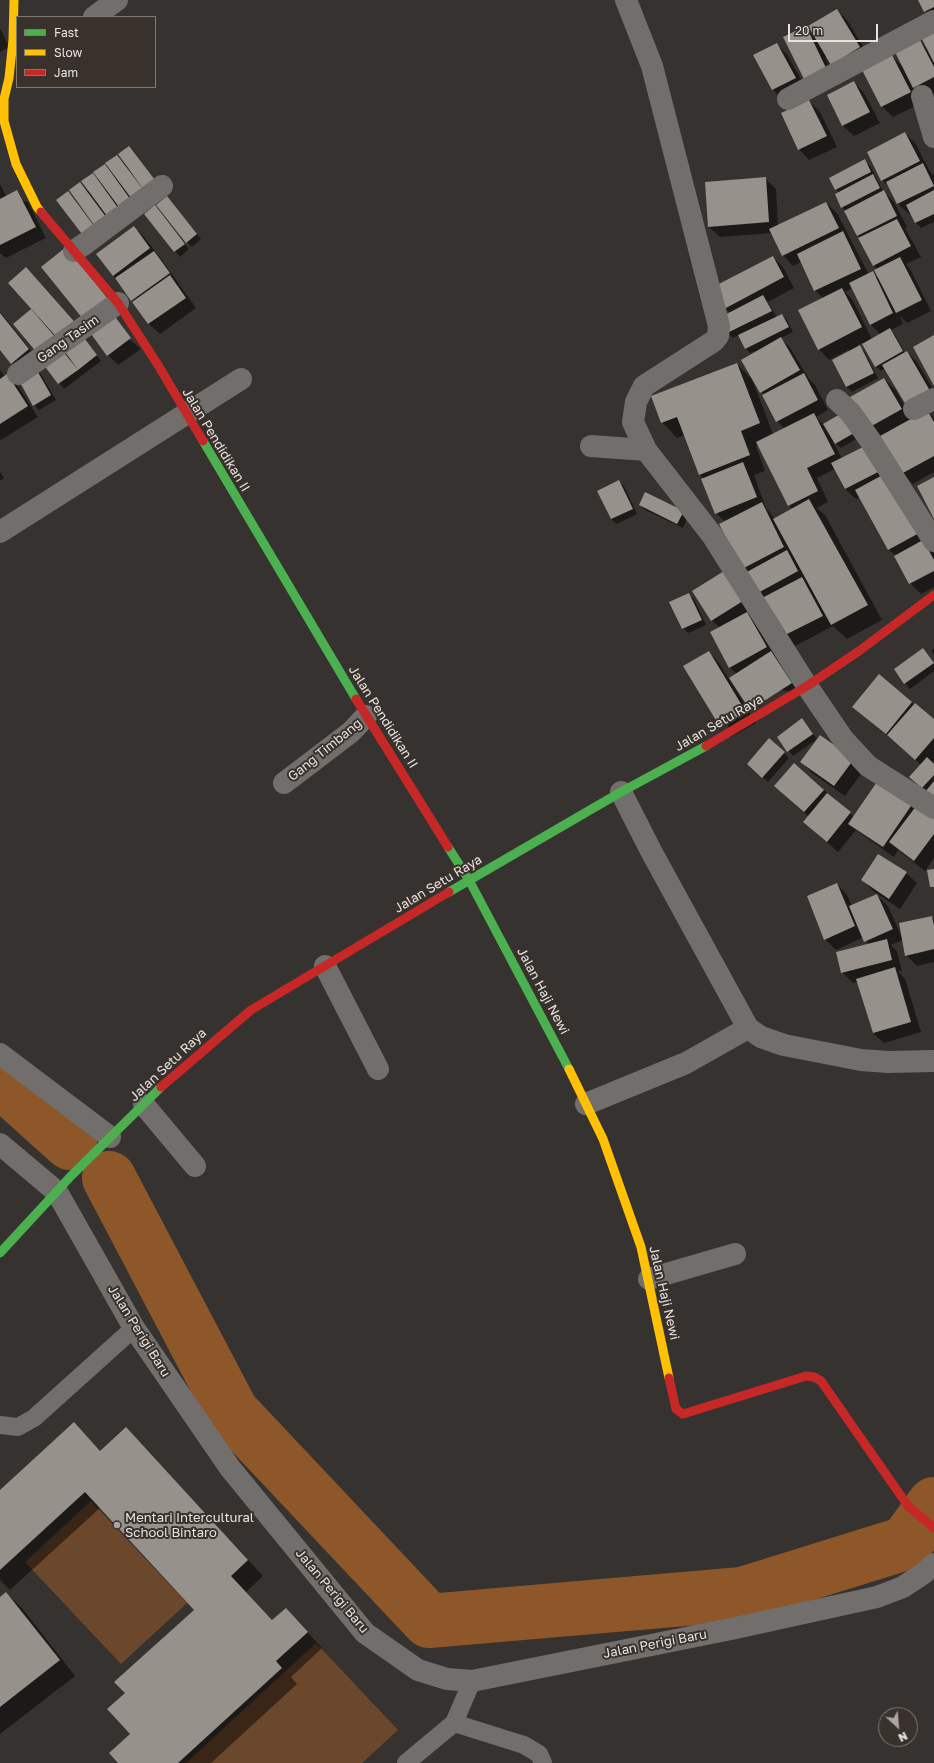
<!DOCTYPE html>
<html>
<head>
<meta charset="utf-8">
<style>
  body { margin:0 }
  #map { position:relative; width:934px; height:1763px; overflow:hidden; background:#36322f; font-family:"Golos Text",sans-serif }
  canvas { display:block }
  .legend { position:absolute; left:16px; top:16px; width:140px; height:72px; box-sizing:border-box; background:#39322c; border:1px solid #7f7974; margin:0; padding:5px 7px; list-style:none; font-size:12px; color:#e8e3e0 }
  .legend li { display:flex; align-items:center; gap:8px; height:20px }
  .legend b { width:20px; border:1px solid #7f7974 }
  .north { position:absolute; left:878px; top:1707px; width:40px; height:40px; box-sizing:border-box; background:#39322c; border:1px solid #7f7974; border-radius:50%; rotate:154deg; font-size:11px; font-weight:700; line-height:16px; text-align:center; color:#e8e3e0 }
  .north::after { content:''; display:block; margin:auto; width:14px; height:18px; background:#aaa5a2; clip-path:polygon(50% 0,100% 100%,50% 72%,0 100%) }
  .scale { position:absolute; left:788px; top:24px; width:90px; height:18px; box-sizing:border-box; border:2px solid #e8e3e0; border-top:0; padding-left:5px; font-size:12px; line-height:14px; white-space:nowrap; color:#e8e3e0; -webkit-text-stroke:3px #39322c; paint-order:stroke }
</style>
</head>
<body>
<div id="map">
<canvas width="934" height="1763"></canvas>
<ul class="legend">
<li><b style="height:5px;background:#4caf50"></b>Fast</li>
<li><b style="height:5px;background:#ffc107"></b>Slow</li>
<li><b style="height:5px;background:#c62828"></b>Jam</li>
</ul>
<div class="north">N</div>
<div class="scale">20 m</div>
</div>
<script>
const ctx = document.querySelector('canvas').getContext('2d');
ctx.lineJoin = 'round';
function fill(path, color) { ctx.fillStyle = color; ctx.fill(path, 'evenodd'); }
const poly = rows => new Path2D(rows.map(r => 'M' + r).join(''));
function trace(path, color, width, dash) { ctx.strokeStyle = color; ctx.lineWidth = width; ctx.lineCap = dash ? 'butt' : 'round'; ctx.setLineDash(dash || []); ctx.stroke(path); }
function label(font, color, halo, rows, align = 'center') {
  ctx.font = font + ' "Golos Text",sans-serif'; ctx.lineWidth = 4; ctx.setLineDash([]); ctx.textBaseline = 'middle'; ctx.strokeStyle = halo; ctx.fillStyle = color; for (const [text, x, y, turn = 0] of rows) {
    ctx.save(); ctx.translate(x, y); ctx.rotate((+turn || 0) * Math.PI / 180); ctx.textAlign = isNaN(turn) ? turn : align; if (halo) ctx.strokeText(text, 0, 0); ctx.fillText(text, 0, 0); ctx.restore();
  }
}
const green = poly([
  [91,1501,187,1603,121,1664,25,1562],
  [316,1643,398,1730,362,1763,186,1763]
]);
const shadow = poly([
  [919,0,934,0,934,20,925,11],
  [837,10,847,20,870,58,825,57,836,78,785,38,806,28,814,36],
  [0,28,9,47,0,52],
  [934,34,934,93,924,98,913,86,921,103,893,117,882,106,863,70,892,56,904,68,920,41,927,49],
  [776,44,787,54,806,88,783,100,773,90,754,56],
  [854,82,864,93,880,123,854,136,843,126,828,95],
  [809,101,820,112,837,147,809,160,799,149],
  [905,133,916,144,929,170,934,176,934,222,921,228,916,223,911,213,909,214,898,204,890,188,882,180],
  [129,147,162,190,103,234,80,183,88,191,93,174,100,182,95,172,117,156,124,164],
  [865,161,870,166,883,191,894,202,907,227,905,228,921,257,906,264,910,269,931,311,907,323,900,316,903,324,891,330,895,335,905,353,907,352,917,362,934,391,934,412,930,414,934,418,934,472,913,484,902,473,868,427,884,379,895,389,912,420,917,417,886,368,881,371,876,366,863,343,858,345,864,351,878,378,852,392,847,387,833,360,849,352,848,350,829,360,819,349,823,298,815,290,801,262,793,266,783,255,772,233,720,237,709,227,765,178,776,189,778,226,826,203,837,213,869,275,872,273,879,279,878,270,873,265,846,211,842,207,839,193,830,179],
  [852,288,871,325,881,335,872,339,852,299,845,292],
  [0,184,7,197,28,202,46,238,6,258,0,253],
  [167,197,201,239,192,247,187,242],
  [155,207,189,249,180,257,145,214],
  [134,227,145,238,164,263,196,308,160,334,149,324,113,276],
  [773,257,783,267,794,288,768,302,777,318,782,315,787,320,793,332,781,338,791,349,809,379,815,385,828,410,816,417,824,425,863,435,841,448,833,441,842,459,868,445,927,545,934,553,934,587,921,594,910,583,896,556,889,550,860,497,856,499,845,489,835,469,817,478,828,502,817,508,825,515,882,620,847,639,833,626,795,646,757,593,725,522,716,513,704,479,699,474,685,435,677,438,662,422,737,364,752,379,773,434,785,429,777,421,764,395,742,360,756,353,755,351,750,353,745,348,739,335,733,338,728,333,730,313,725,308],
  [759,445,789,506,793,509,775,519,766,508,754,475,765,471,756,446],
  [42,267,141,349,118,365,108,355,91,325],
  [26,269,89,338,86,340,101,361,64,389,44,364,62,351,69,357],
  [0,312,39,360,35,368,40,373,56,400,39,410,34,405,23,374,0,349],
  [0,370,5,377,7,376,18,386,38,417,1,440,0,439],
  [0,472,4,478,0,481],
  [618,481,624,486,637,514,617,524,611,519,598,491],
  [645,494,688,517,683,528,645,510,640,504],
  [724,573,752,612,748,614,758,623,801,694,731,679,730,680,756,723,731,737,709,652,719,663,729,679,737,674,729,667,720,628,712,620],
  [688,594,694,599,706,625,688,633,683,628],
  [934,648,934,655,931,651],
  [923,650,934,663,934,671,910,689,895,670],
  [911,702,934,720,934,760,932,763,934,765,934,798,915,782,921,765,854,707],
  [802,720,817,739,793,756,778,737],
  [784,753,789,758,768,782,753,769],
  [854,760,864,770,845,796,812,773,802,762],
  [775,786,824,790,854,817,915,800,934,819,934,858,925,871,898,850,894,857,856,830,838,852,804,822,809,817],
  [906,873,917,883,900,909,873,891,863,880],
  [837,884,847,895,852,906,877,895,888,906,902,938,932,917,934,919,934,962,917,966,906,955,903,940,891,945,897,951,902,971,898,971,905,979,921,1032,884,1043,873,1033,858,982,853,983,842,972,869,945,864,937,836,950,825,939],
  [126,1428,263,1576,246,1592,273,1621,301,1625,322,1648,291,1677,297,1684,211,1763,119,1763,131,1734,126,1694,196,1610,101,1507,10,1590,0,1580,0,1491,89,1439,101,1452],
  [6,1593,22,1608,75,1676,0,1734,0,1598]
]);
const river = poly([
  [0,1080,70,1143],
  [109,1178,232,1412,429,1621,742,1594,906,1543,934,1504]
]);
const building = poly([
  [918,0,934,0,934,7,924,12],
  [837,9,860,47,831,65,808,26],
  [806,26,826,68,804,79,783,37],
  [934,33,934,63,922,39],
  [920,40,934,67,934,77,913,88,895,52],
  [777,43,796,78,772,90,753,55],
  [892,55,911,92,881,107,862,70],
  [854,81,870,112,842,126,827,95],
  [809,100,827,136,798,150,781,113],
  [905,132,920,161,881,181,867,152],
  [129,146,158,184,146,193,118,154],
  [117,155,146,193,134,202,105,163],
  [865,159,871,172,835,190,829,178],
  [923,163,934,186,897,204,886,182],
  [105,164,133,203,122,211,93,172],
  [93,173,121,212,110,220,81,181],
  [873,174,880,188,841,208,835,194],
  [766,177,769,222,708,227,705,182],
  [80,182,109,221,97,229,69,190],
  [17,190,36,227,0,245,0,199],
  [884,190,897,216,857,236,844,211],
  [934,190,934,214,915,223,906,205],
  [68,191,97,230,85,238,56,200],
  [167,196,197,234,186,243,156,205],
  [826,202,839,228,782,256,769,229],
  [155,205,185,244,174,252,144,214],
  [897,219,911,246,873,266,858,238],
  [134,226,150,248,113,276,96,254],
  [843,231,861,269,814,291,797,254],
  [66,247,108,299,83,319,41,267],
  [154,251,170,273,131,301,115,278],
  [773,256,784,277,724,309,713,287],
  [900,257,922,300,896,313,874,270],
  [26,267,79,327,61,342,8,283],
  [873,271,893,313,870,325,849,283],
  [170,275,186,298,148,324,132,302],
  [842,288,862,327,818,350,798,310],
  [763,295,772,311,727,333,719,318],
  [31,309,56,338,38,354,13,324],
  [110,310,131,338,107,356,86,327],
  [0,313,29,349,11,364,0,350],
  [782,314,789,327,745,349,738,335],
  [890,328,903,351,875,367,862,344],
  [82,335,97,355,78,370,63,349],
  [934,335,934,386,913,347],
  [781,337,800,370,760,393,741,360],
  [860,345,874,373,846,387,832,360],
  [62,350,78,370,58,384,43,364],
  [907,351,933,396,909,410,882,365],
  [737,363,760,423,741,431,750,455,699,475,677,417,661,423,651,396],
  [35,367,51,395,33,406,17,377],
  [804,373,818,400,776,422,762,395],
  [7,374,28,406,0,424,0,379],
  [884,378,902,409,868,428,850,397],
  [847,410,859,430,835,444,823,424],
  [927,410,934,422,934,456,901,474,880,436],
  [814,413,835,454,807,468,818,491,788,506,756,442],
  [869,444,882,470,845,489,831,463],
  [743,462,757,497,715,514,701,479],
  [888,472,921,532,888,550,855,490],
  [934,477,934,519,917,486],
  [619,480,633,509,611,519,597,491],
  [645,492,684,511,677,524,639,505],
  [809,499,868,605,831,625,773,519],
  [762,502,784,547,742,569,719,524],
  [923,540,934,560,934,571,909,584,894,556],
  [787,550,798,571,756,594,745,573],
  [724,571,743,601,711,621,692,591],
  [802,577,823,616,783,636,762,598],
  [689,593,702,620,682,629,669,602],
  [747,612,767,647,729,668,710,632],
  [923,648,934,663,904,684,894,669],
  [709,651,746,712,720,727,683,666],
  [771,651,792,683,750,710,729,678],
  [879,674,912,702,886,734,852,707],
  [915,703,934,719,934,738,915,760,887,735],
  [802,718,813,734,787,752,777,737],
  [820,735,854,759,834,786,800,762],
  [769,738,785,752,762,778,747,764],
  [927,757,934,764,934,775,922,788,909,777],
  [794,763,824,790,804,812,774,786],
  [881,776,915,800,883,847,848,824],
  [934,781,934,798,925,792],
  [827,793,851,812,827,842,803,822],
  [917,805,934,817,934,834,914,861,889,842],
  [878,854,907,872,889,899,861,880],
  [934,869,934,887,930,887,927,870],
  [837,883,855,926,824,940,807,896],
  [877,894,893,929,864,942,849,906],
  [932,916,934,926,934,949,905,956,899,923],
  [887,939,892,960,841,973,836,952],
  [895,967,911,1022,873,1033,856,979],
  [74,1422,100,1451,126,1427,248,1560,231,1576,272,1620,286,1608,308,1632,276,1661,282,1668,178,1763,118,1763,109,1753,130,1734,107,1709,125,1693,114,1682,194,1610,85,1492,0,1570,0,1490],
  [6,1592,60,1660,0,1707,0,1597]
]);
const lane = poly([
  [0,1425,18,1427,34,1418,134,1328],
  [454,1723,524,1745,539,1754,543,1763],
  [406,1763,454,1723,472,1681]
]);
const street = poly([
  [626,0,652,66,719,326,718,336,714,341,644,386,636,402,633,422,646,450],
  [94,17,117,0],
  [922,96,934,137],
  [788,99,934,21],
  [74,251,86,243,162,186],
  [18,374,118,303],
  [837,400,850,412,870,440,934,541],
  [914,409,934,399],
  [591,446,646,450,712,535,807,686,843,739,868,766,934,808],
  [0,532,241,379],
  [284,783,351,732,366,716],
  [621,792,651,851,748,1028,761,1037,784,1045,861,1060,888,1062,934,1061],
  [325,966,378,1069],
  [0,1054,110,1137],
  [586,1104,686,1063,748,1028],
  [144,1105,195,1166],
  [0,1144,57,1192,134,1328,230,1468,365,1633,418,1670,447,1679,472,1681,731,1629,877,1597,903,1587,924,1573,934,1564],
  [649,1279,735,1254]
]);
const fast = poly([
  [203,441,356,699],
  [448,847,469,880,569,1069],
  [449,892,621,792,706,746],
  [0,1253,71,1176,161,1087]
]);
const slow = poly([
  [14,0,13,40,9,78,4,99,4,121,16,164,37,207,41,212],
  [569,1069,603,1139,641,1247,669,1378]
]);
const jam = poly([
  [41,212,118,303,158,365,203,441],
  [356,699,448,847],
  [706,746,807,686,859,651,934,595],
  [161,1087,251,1010,449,892],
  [669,1378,676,1409,683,1414,806,1376,814,1377,821,1381,908,1506,934,1528]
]);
const markers = [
  [117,1525,4,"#aaa5a2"]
];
const streetNames = [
  ["Gang Tasim",68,339,-35],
  ["Jalan Pendidikan II",216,440,59],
  ["Jalan Pendidikan II",383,717,58],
  ["Jalan Setu Raya",719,723,-30],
  ["Gang Timbang",325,750,-39],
  ["Jalan Setu Raya",438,884,-31],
  ["Jalan Haji Newi",543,991,62],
  ["Jalan Setu Raya",168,1065,-43],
  ["Jalan Haji Newi",664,1293,77],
  ["Jalan Perigi Baru",139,1331,58],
  ["Jalan Perigi Baru",332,1591,50],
  ["Jalan Perigi Baru",655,1644,-11]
];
const poiNames = [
  ["Mentari Intercultural",125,1518],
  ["School Bintaro",125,1533]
];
fill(green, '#6b482c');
fill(shadow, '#0007');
trace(river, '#8d572a', 54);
fill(building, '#97918b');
trace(lane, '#716e6b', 18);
trace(street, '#716e6b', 22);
trace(fast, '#4caf50', 9);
trace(slow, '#ffc107', 9);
trace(jam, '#c62828', 9);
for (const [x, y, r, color] of markers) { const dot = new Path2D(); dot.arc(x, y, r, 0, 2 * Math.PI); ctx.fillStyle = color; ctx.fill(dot); trace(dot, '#39322c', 1.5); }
label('13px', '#e8e3e0', '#39322c', streetNames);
label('13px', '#e8e3e0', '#39322c', poiNames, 'left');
</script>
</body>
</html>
